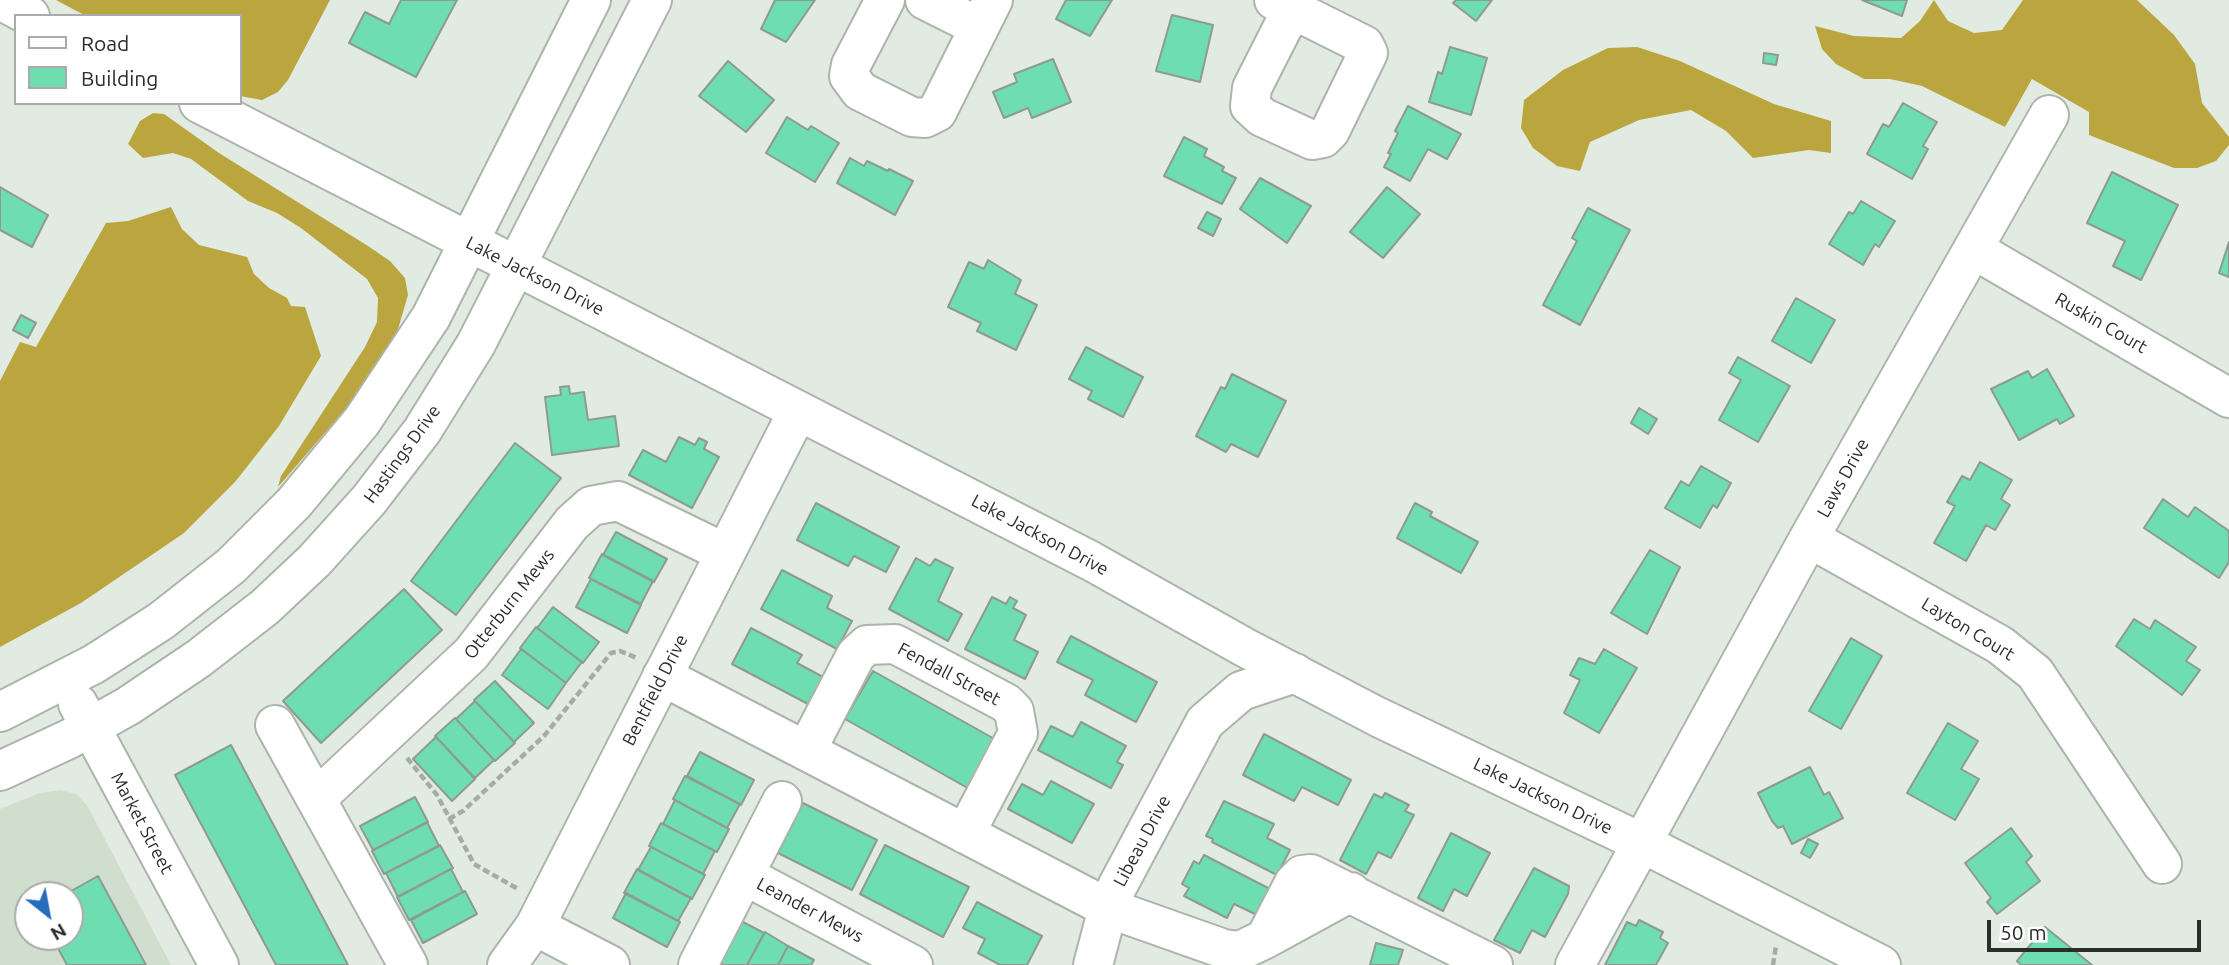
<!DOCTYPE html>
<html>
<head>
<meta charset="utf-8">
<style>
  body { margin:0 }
  #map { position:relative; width:2229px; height:965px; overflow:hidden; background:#e2ebe1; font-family:Ubuntu,sans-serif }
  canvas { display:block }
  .legend { position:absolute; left:14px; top:14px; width:228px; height:91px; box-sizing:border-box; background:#fff; border:2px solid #aaaba9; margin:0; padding:9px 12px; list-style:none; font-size:21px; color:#2a2d29 }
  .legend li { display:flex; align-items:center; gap:14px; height:35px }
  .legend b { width:35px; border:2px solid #aaaba9 }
  .north { position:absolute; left:14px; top:881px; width:70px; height:70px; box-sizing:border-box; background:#fff; border:2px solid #aaaba9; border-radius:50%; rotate:149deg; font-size:19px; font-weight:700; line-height:28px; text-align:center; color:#2a2d29 }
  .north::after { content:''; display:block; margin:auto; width:24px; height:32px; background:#266cbd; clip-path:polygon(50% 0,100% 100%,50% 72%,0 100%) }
  .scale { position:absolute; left:1987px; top:920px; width:214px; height:32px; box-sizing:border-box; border:4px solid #2a2d29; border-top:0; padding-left:9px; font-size:21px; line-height:24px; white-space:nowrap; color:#2a2d29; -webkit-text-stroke:5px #fff; paint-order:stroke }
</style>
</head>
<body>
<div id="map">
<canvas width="2229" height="965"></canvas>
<ul class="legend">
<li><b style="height:9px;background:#fff"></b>Road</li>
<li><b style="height:19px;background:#6edeb0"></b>Building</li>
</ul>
<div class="north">N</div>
<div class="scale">50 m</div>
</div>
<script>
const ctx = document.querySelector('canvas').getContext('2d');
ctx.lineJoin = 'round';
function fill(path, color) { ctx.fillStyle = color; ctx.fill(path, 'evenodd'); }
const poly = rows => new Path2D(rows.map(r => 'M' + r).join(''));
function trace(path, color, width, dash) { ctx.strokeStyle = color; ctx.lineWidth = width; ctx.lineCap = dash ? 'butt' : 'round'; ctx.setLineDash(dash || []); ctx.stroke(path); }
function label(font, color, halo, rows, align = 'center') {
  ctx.font = font + ' Ubuntu,sans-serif'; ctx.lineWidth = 5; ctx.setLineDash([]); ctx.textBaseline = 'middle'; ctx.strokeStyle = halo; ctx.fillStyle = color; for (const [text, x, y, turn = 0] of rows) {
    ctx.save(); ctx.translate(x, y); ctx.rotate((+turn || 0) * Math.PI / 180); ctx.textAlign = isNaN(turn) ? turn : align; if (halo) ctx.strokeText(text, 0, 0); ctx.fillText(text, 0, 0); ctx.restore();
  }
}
const built = poly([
  [60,790,76,794,87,805,171,965,0,965,0,809,40,793],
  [28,895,70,895,70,937,28,937]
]);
const forest = poly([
  [56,0,330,0,288,80,278,92,262,100,240,96,240,16,86,16],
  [1934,0,1948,21,1974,33,2002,30,2023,0,2137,0,2174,35,2195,64,2202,103,2229,137,2229,145,2216,161,2197,168,2174,168,2089,135,2089,112,2032,79,2005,127,1922,86,1890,79,1864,79,1836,64,1822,49,1815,26,1854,36,1901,38,1920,21],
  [1637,47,1680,61,1774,104,1831,121,1831,153,1809,150,1753,158,1726,131,1691,110,1639,120,1590,142,1580,171,1557,166,1533,148,1521,128,1524,100,1563,70,1608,48],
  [153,113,164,114,219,153,368,246,390,261,405,278,408,295,396,336,361,391,278,487,281,476,365,347,377,322,378,298,367,279,301,228,277,213,248,201,191,159,173,153,143,158,128,144,140,121],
  [171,207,182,229,199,245,247,257,254,274,269,288,287,298,291,306,305,307,321,356,279,426,235,482,184,533,81,603,0,647,0,381,20,342,36,347,106,223,128,221]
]);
const building = poly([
  [401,0,457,0,416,77,349,43,365,12,389,24,401,0],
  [775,0,815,0,786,42,761,29,775,0],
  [1066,0,1112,0,1090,36,1056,19,1066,0],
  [1456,0,1492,0,1476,21,1453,3,1456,0],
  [1862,0,1907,0,1902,16,1862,0],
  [1172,15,1213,25,1200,82,1156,71,1172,15],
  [1450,47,1487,58,1471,115,1429,102,1438,72,1442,74,1450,47],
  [1764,53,1778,55,1776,65,1763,63,1764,53],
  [1053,59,1071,102,1032,118,1028,108,1004,118,993,92,1017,82,1014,74,1053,59],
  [728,61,774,100,746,132,699,96,728,61],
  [1903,103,1937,122,1923,146,1928,149,1912,179,1867,154,1883,124,1889,127,1903,103],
  [1408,106,1461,134,1447,159,1428,149,1410,181,1384,167,1391,154,1388,153,1398,133,1395,131,1408,106],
  [787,117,808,130,811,126,839,143,815,182,766,153,787,117],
  [1184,137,1207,149,1204,156,1224,167,1222,171,1236,178,1222,204,1164,176,1184,137],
  [850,158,864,166,867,161,888,171,889,169,913,181,895,215,837,183,850,158],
  [2112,172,2178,205,2141,280,2113,266,2125,241,2087,223,2112,172],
  [1260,178,1311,206,1287,243,1240,209,1260,178],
  [0,187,48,215,32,247,0,230,0,187],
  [1387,187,1420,214,1383,258,1350,232,1387,187],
  [1861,201,1895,221,1879,247,1875,244,1863,265,1829,244,1849,212,1853,214,1861,201],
  [1588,208,1630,230,1580,325,1543,305,1577,241,1572,238,1588,208],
  [1207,212,1221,219,1213,236,1198,228,1207,212],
  [2229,242,2229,277,2219,273,2229,242],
  [988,260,1021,280,1015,294,1037,305,1016,350,977,331,981,323,948,307,969,262,984,269,988,260],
  [1796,298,1835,320,1811,363,1772,341,1796,298],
  [21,315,36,323,28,338,13,330,21,315],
  [1086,347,1143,377,1123,417,1088,399,1092,391,1069,379,1086,347],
  [1738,357,1790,386,1758,442,1719,420,1741,380,1729,373,1738,357],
  [2047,369,2074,416,2060,424,2057,419,2019,440,1991,389,2028,371,2032,378,2047,369],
  [1232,374,1286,401,1258,457,1231,444,1226,452,1196,436,1221,387,1225,389,1232,374],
  [569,386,570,394,584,392,588,420,615,416,619,446,552,455,545,397,561,395,560,387,569,386],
  [1639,408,1657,419,1648,434,1631,423,1639,408],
  [679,437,695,445,699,438,707,442,704,449,719,457,692,508,629,475,643,450,666,462,679,437],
  [515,443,561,478,456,615,411,581,515,443],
  [1980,462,2012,480,2001,499,2010,505,1995,530,1986,525,1966,561,1934,543,1955,506,1947,502,1962,476,1970,480,1980,462],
  [1701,466,1731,483,1717,508,1713,505,1700,528,1665,508,1681,481,1689,486,1701,466],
  [2163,499,2188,517,2195,507,2229,531,2229,562,2219,578,2144,528,2163,499],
  [816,503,899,547,886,572,854,556,848,566,797,540,816,503],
  [1415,503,1432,512,1430,516,1478,542,1461,573,1397,538,1415,503],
  [616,532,667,559,654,582,603,555,616,532],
  [1650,550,1680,567,1647,634,1611,613,1650,550],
  [602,554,653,581,641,604,589,578,602,554],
  [916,558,930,566,935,559,953,568,938,601,962,614,948,641,889,609,916,558],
  [782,570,832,596,827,608,852,621,837,649,761,609,782,570],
  [591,579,641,605,627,633,576,607,591,579],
  [404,589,442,630,321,743,283,701,404,589],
  [992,597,1006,604,1010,597,1017,601,1013,608,1026,615,1014,640,1038,652,1025,679,965,649,992,597],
  [553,607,599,642,583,663,537,628,553,607],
  [2134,619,2150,629,2155,620,2196,647,2186,661,2200,670,2182,695,2116,646,2134,619],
  [536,627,582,662,566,683,520,648,536,627],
  [751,628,802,655,797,663,823,677,808,704,732,664,751,628],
  [1071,636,1157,682,1136,722,1085,695,1093,680,1057,662,1071,636],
  [1851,638,1882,656,1841,729,1809,711,1851,638],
  [521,649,566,683,548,709,502,675,521,649],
  [1604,649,1637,668,1599,733,1564,713,1580,680,1570,675,1579,658,1595,664,1604,649],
  [873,671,1000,742,973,791,845,719,873,671],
  [495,681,534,723,514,742,474,700,495,681],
  [475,701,515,743,495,761,456,719,475,701],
  [455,718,494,760,475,778,435,736,455,718],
  [1081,722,1126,746,1117,762,1123,765,1111,788,1038,750,1051,726,1073,737,1081,722],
  [1948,723,1978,741,1961,769,1979,779,1955,820,1907,793,1948,723],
  [1264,734,1351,780,1338,805,1302,787,1294,801,1243,775,1264,734],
  [436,737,475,779,452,801,413,759,436,737],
  [231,745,348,965,276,965,175,775,231,745],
  [700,752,754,780,741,805,687,776,700,752],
  [1810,767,1824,795,1829,792,1843,818,1792,844,1783,826,1778,828,1772,821,1758,793,1810,767],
  [685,776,740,804,727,828,673,799,685,776],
  [1051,781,1094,804,1072,843,1008,809,1022,784,1043,795,1051,781],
  [1385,793,1409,805,1405,811,1414,815,1391,858,1378,852,1366,874,1340,860,1374,794,1382,798,1385,793],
  [415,797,428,822,373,850,360,826,415,797],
  [675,800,729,829,717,852,663,824,675,800],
  [1224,801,1274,824,1267,838,1290,850,1277,875,1212,842,1213,839,1206,836,1224,801],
  [803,803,877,840,852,890,778,853,803,803],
  [427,822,439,846,384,874,372,851,427,822],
  [661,823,715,851,703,874,649,846,661,823],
  [2011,828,2032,856,2026,862,2040,881,1997,914,1987,902,1991,898,1965,863,2011,828],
  [1451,833,1490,853,1467,896,1454,889,1443,911,1418,898,1451,833],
  [1808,839,1818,844,1810,858,1801,853,1808,839],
  [440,845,453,868,398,897,386,873,440,845],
  [885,845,969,887,943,937,860,894,885,845],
  [651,847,705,875,692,899,638,870,651,847],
  [1204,855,1270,889,1257,915,1234,904,1227,918,1184,896,1189,888,1182,884,1194,861,1199,864,1204,855],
  [1534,868,1569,886,1568,894,1545,937,1532,930,1520,953,1494,940,1534,868],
  [451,869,463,892,409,920,397,897,451,869],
  [637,869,691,898,678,921,624,893,637,869],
  [98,876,146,965,67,965,52,937,70,937,70,895,64,895,98,876],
  [465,891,477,914,423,943,411,920,465,891],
  [626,893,680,922,667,947,613,918,626,893],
  [977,902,1042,936,1027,965,1000,965,978,953,985,939,963,928,977,902],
  [1639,920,1663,932,1660,938,1668,943,1656,965,1605,965,1627,922,1636,926,1639,920],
  [741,921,764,933,747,965,717,965,741,921],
  [2045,927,2092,965,2021,965,2017,961,2045,927],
  [765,932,788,946,778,965,747,965,765,932],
  [1376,943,1403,950,1398,965,1370,965,1376,943],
  [788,946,814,960,811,965,778,965,788,946]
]);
const path = poly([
  [407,758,437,795,474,864,518,889],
  [449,819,463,811,544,736,611,653,620,651,637,658],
  [1773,965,1776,946]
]);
const minor = poly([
  [0,0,30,16],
  [885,0,851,65,849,76,860,91,912,117,925,118,937,112,993,0],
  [925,0,979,27],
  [1274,0,1364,45,1368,53,1330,131,1323,138,1312,140,1262,117,1250,106,1252,88,1292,9],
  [199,103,1091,561,1244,647,1378,717,1642,843,1881,965],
  [1973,249,2229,398],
  [1809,538,2000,645,2035,673,2162,864],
  [662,676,1108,908,1224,949,1240,951,1265,939,1294,883,1302,875,1311,874,1493,965],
  [78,704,219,965],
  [0,712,94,664,161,621,231,566,294,503,362,421,431,317,591,0],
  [275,725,408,965],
  [806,751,856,655,867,645,895,644,1006,703,1014,711,1018,733,965,834],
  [0,771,69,739,128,706,198,659,265,607,314,561,369,500,422,431,476,344,652,0],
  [316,799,471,654,572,523,591,506,618,501,725,553],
  [744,875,913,965],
  [535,926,610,965],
  [1265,939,1351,892],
  [507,965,535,926,798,411],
  [698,965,782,801],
  [1093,965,1108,908,1117,887,1205,722,1241,691,1295,673],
  [1575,965,1809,538,2049,115]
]);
const streetNames = [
  ["Lake Jackson Drive",535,276,27],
  ["Ruskin Court",2101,323,30],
  ["Hastings Drive",402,454,-54],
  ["Laws Drive",1843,478,-61],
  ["Lake Jackson Drive",1040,535,28],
  ["Otterburn Mews",509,604,-52],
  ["Layton Court",1968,629,31],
  ["Fendall Street",949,674,28],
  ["Bentfield Drive",655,690,-63],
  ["Lake Jackson Drive",1543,796,26],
  ["Market Street",142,823,62],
  ["Libeau Drive",1142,841,-62],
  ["Leander Mews",810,910,28]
];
fill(built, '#d0dece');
fill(forest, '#bba53e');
fill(building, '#6edeb0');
trace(building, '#8e9a94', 2);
trace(minor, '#acb4ab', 42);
trace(path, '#a5aca4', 4.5, [7, 3.5]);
trace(minor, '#fff', 38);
label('18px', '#2a2d29', '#fff', streetNames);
</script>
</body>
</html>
